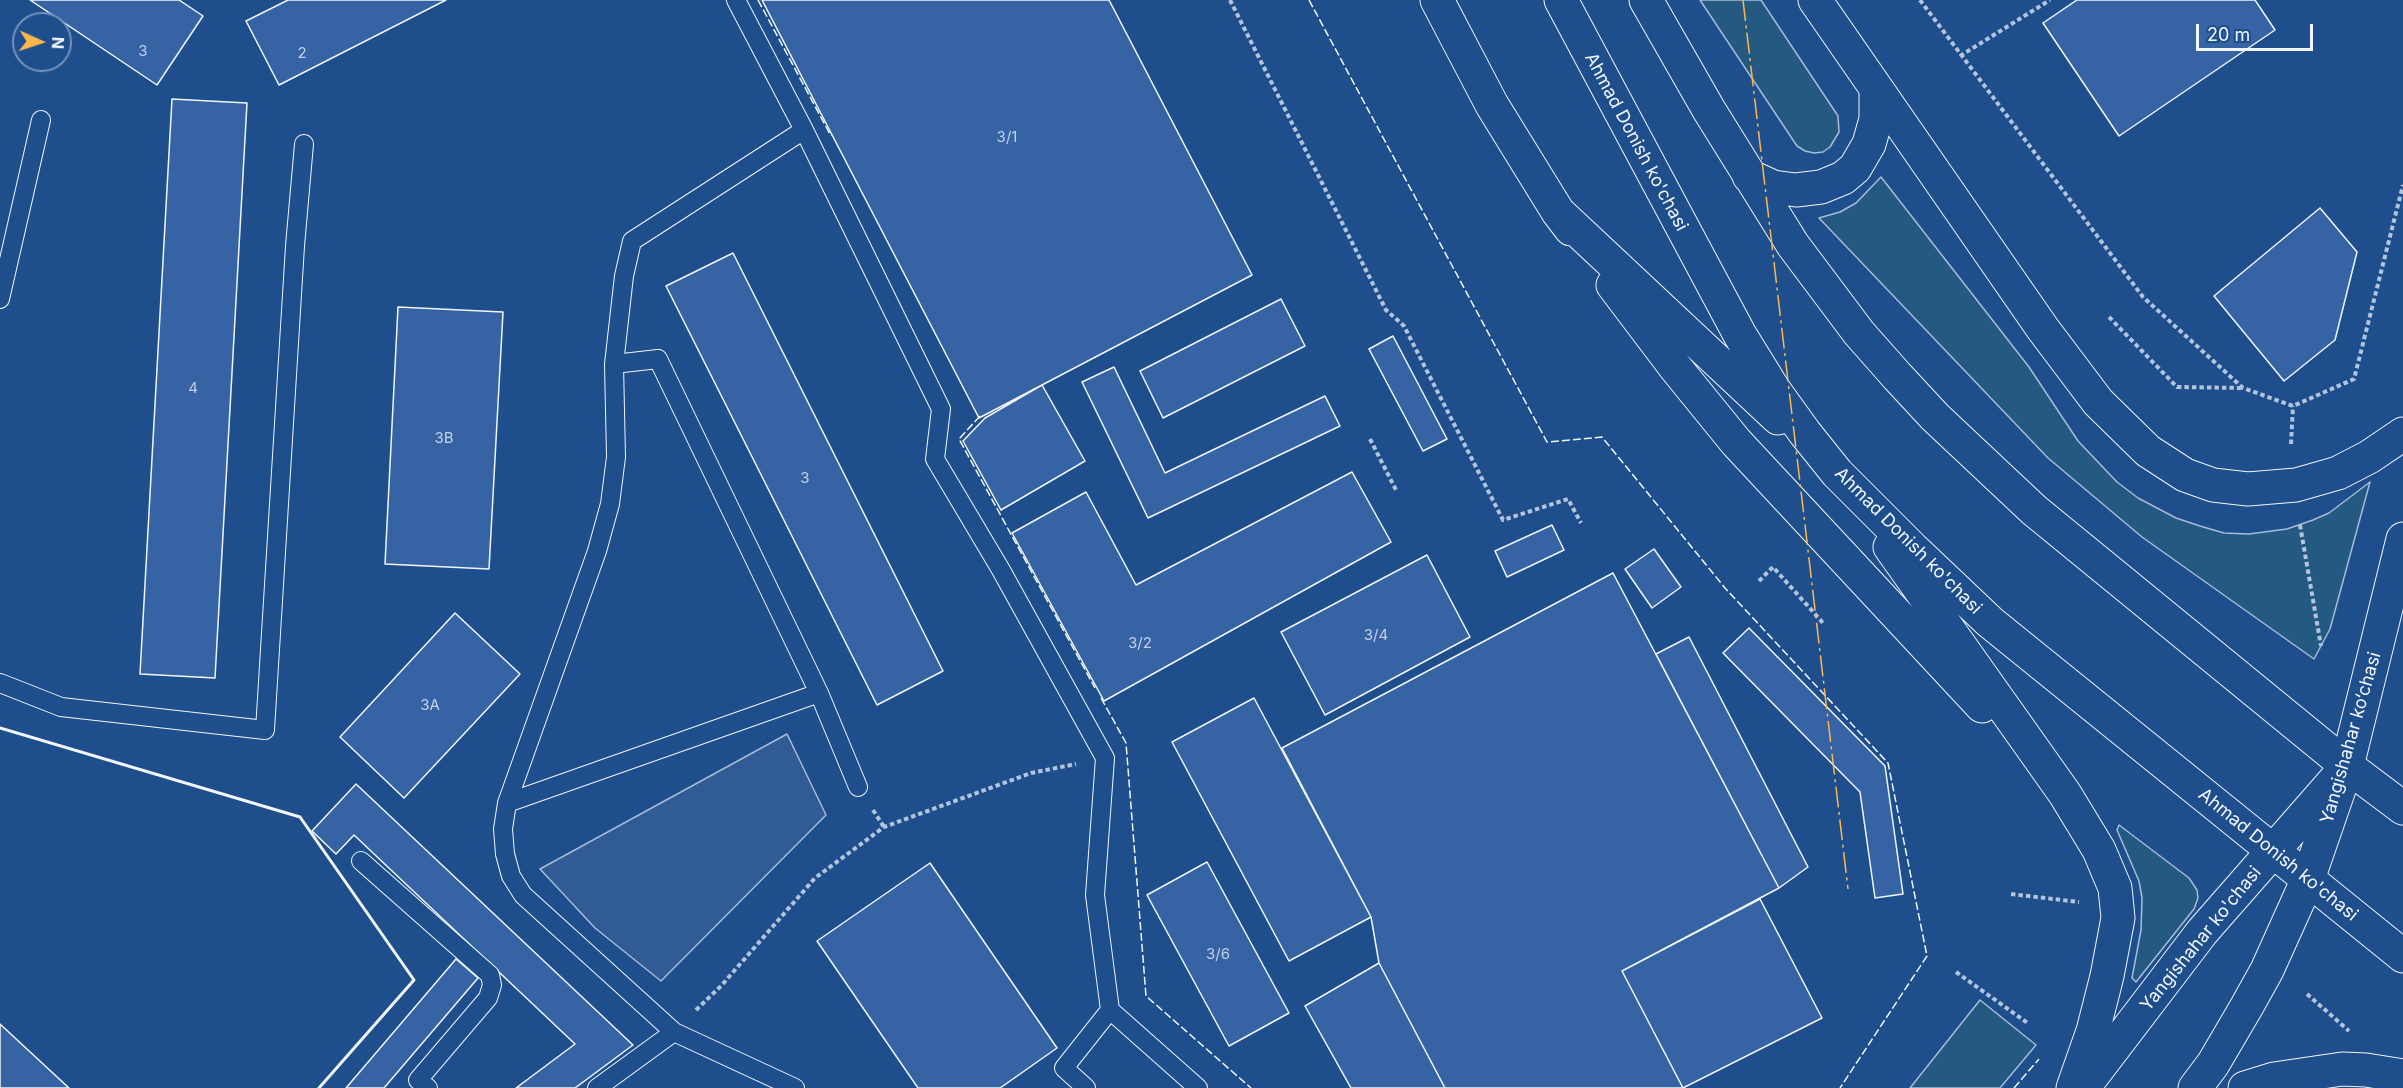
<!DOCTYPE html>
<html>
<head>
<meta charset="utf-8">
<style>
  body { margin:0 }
  #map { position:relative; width:2403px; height:1088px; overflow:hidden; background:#1f4e8c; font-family:Inter,sans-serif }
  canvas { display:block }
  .north { position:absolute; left:12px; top:12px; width:60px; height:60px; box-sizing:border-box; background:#1f4e8c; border:2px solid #7391ba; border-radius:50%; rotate:93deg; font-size:16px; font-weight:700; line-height:24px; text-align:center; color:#f2f6ff }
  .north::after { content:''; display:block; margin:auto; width:21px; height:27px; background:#ffb74d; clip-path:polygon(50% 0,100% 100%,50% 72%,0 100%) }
  .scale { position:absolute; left:2196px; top:24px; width:117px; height:27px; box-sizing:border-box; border:3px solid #f2f6ff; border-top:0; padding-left:8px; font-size:18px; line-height:21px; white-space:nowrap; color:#f2f6ff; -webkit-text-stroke:4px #1f4e8c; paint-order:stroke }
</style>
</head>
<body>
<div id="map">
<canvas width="2403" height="1088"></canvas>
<div class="north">N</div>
<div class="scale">20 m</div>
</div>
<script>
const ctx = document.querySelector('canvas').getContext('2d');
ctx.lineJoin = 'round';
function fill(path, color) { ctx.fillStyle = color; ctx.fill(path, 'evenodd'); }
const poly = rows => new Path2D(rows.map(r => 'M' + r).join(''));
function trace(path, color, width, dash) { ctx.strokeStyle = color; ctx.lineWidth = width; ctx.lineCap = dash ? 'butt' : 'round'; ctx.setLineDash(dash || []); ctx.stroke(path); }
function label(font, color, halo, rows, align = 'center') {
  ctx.font = font + ' Inter,sans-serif'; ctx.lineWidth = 4.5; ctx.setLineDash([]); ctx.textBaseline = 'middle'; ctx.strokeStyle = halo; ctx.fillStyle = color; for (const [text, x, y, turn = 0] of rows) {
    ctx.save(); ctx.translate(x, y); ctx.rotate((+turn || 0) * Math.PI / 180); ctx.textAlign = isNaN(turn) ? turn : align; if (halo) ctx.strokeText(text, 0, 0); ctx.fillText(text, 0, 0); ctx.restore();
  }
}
const green = poly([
  [1700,0,1761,0,1838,116,1839,132,1830,147,1823,152,1814,153,1805,151,1797,146,1700,0],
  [1881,177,2029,367,2078,441,2117,482,2138,498,2176,518,2200,526,2224,533,2249,534,2287,529,2313,520,2329,513,2370,482,2330,629,2314,659,2142,537,2048,458,1819,218,1840,212,1856,203,1881,177],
  [2119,825,2189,878,2197,890,2198,898,2194,909,2136,982,2132,978,2141,930,2142,898,2139,881,2117,830,2119,825],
  [1980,1000,2036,1045,2000,1088,1910,1088,1980,1000]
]);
const parking = poly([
  [787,734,826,815,661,981,595,928,540,869,787,734]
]);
const building = poly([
  [30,0,179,0,203,16,157,85,30,0],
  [288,0,446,0,279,85,246,21,288,0],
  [762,0,1109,0,1252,275,979,418,762,0],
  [2077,0,2255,0,2275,30,2119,136,2043,23,2077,0],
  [172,99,247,103,215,678,140,674,172,99],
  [2320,208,2357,252,2335,340,2284,381,2214,296,2320,208],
  [733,253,943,671,877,705,666,286,733,253],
  [1281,299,1305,346,1163,418,1140,371,1281,299],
  [398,307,503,312,489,569,385,564,398,307],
  [1393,336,1447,439,1423,451,1369,349,1393,336],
  [1114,367,1165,473,1325,396,1340,426,1148,518,1082,382,1114,367],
  [1042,385,1085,461,1001,510,963,441,985,418,1042,385],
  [1352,472,1391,542,1104,701,1012,533,1086,492,1136,585,1352,472],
  [1552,525,1564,550,1507,577,1495,551,1552,525],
  [1654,549,1681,587,1652,608,1625,569,1654,549],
  [1427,555,1470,637,1325,715,1281,632,1427,555],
  [1613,573,1779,888,1622,971,1683,1088,1445,1088,1379,963,1371,917,1282,748,1613,573],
  [455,613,520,674,404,798,340,737,455,613],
  [1749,628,1885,766,1903,894,1875,898,1860,792,1723,653,1749,628],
  [1689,637,1808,867,1779,888,1656,654,1689,637],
  [1254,698,1371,917,1289,961,1172,742,1254,698],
  [356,784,633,1045,575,1088,516,1088,575,1044,354,835,336,854,312,831,356,784],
  [1207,862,1289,1013,1229,1046,1147,895,1207,862],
  [930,863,1057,1048,1000,1088,918,1088,817,941,930,863],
  [1760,899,1822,1018,1683,1088,1622,971,1760,899],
  [456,959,478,978,384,1088,346,1088,456,959],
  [1379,963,1445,1088,1351,1088,1305,1006,1379,963],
  [0,1024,69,1088,0,1088,0,1024]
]);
const path = poly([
  [1230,0,1386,310,1404,326,1503,520,1568,499,1581,523],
  [1920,0,2143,297,2243,388,2293,406,2354,379,2403,185],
  [1960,56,2050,0],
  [2109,317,2177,387,2243,388],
  [1370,439,1396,490],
  [2291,444,2293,406],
  [2300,525,2321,646],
  [1759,581,1773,567,1823,623],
  [873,810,884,827],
  [2011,894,2079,902],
  [1956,972,2029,1024],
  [2307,994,2349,1031],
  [696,1010,721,986,815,878,884,827,1031,773,1076,764]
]);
const lane = poly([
  [736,0,804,130,941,409,935,459,1001,570,1105,758,1095,895,1110,1010,1198,1088],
  [0,299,41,120],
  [614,364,658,359,819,693,858,787],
  [0,683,61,707,265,730,295,246,304,144],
  [507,803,819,693],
  [361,861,490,975,492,985,488,998,418,1080,428,1088],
  [597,1088,674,1032],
  [795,1088,674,1032,523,895,511,876,505,854,503,829,507,803,597,551,610,504,616,457,614,364,624,276,632,241,804,130],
  [1086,1088,1064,1068,1110,1010]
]);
const primary = poly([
  [1437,0,1492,105,1558,212,1571,229],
  [1561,0,1740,335,1774,390,1805,433,1837,473,1913,549,1990,622,2403,956],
  [1646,0,1709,110,1793,245,1859,333,1897,376,1935,417,2034,510,2347,766,2403,808],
  [1815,0,2043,329,2098,402,2148,451,2185,475,2213,485,2248,489,2296,485,2338,473,2369,457,2403,434],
  [1749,176,1773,187,1796,190,1821,187,1843,178,1855,168,1869,144,1876,119,1876,88],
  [1558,212,1778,418],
  [1613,285,1675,367,1736,442,1982,706],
  [1890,547,2065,794,2099,850,2115,888,2118,918,2107,976,2093,1031,2073,1088],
  [2083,1088,2202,932,2336,779],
  [2195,1088,2213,1064,2247,1006,2267,970,2308,879,2347,766,2403,539],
  [2245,1088,2274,1079,2342,1069,2366,1070,2403,1076]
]);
const fence = poly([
  [758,0,831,136],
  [1309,0,1547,442,1602,437,1725,588,1888,763,1927,956,1840,1088],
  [980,416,959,439,1095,688],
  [1101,698,1126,743,1146,996,1251,1088],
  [2014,1088,2039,1059]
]);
const wall = poly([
  [0,728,300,817,414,980,319,1088]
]);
const power = poly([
  [1743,0,1848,889]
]);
const numberNames = [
  ["3",143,51],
  ["2",302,53],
  ["3/1",1007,137],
  ["4",193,388],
  ["3B",444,438],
  ["3",805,478],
  ["3/4",1376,635],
  ["3/2",1140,643],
  ["3A",430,705],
  ["3/6",1218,954]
];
const streetNames = [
  ["Ahmad Donish ko'chasi",1636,142,62],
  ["Ahmad Donish ko'chasi",1908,541,45],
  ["Yangishahar ko‘chasi",2351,738,-74],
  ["Ahmad Donish ko'chasi",2278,855,39],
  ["Yangishahar ko'chasi",2201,939,-51]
];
fill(green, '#245a82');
trace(green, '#a8bbd7', 1.5);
fill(parking, '#305b95');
trace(parking, '#a8bbd7', 1.5);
fill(building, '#3563a3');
trace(building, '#f2f6ff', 1.5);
trace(lane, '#f2f6ff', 20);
trace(primary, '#f2f6ff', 35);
trace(path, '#b3c4dc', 4, [4.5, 3]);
trace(lane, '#1f4e8c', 18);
trace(primary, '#1f4e8c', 33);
trace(fence, '#f2f6ff', 1.5, [8, 3]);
trace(wall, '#f2f6ff', 3);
trace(power, '#ffb74d', 1.5, [21, 4.5, 3, 4.5]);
label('15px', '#c3d1e8', null, numberNames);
label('18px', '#f2f6ff', '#1f4e8c', streetNames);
</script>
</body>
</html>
